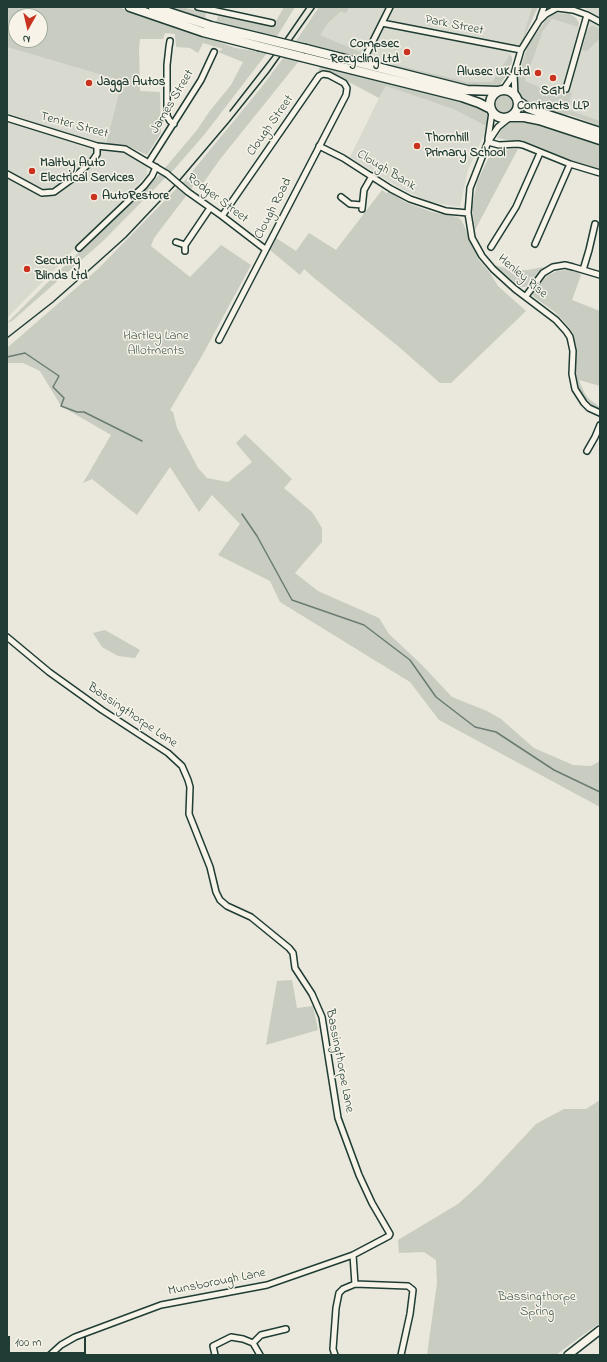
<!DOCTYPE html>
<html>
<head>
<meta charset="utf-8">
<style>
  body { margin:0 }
  #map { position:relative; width:607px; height:1362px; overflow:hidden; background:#eae8dd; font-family:"Indie Flower",sans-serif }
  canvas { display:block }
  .frame { position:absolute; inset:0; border:8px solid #1f3d34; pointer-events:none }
  .north { position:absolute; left:8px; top:8px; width:40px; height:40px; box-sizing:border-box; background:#f7f3e8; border:1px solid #a1aaa0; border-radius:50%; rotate:188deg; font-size:11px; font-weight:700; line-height:16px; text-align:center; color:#1f3d34 }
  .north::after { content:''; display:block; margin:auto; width:14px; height:18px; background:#c8321e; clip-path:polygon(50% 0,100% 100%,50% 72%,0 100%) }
  .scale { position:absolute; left:8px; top:1336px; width:78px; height:18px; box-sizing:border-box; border:2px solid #1f3d34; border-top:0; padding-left:5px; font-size:12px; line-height:14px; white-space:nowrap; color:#1f3d34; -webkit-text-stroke:3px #f7f3e8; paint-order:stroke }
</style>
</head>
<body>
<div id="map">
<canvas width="607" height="1362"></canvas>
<div class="frame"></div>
<div class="north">N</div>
<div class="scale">100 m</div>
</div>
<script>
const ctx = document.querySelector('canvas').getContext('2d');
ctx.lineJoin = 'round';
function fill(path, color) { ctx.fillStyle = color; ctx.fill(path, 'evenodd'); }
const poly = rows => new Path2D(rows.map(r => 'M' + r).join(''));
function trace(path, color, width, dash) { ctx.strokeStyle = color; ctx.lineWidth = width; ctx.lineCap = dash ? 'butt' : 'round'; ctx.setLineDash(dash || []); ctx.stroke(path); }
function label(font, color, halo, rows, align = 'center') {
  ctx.font = font + ' "Indie Flower",sans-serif'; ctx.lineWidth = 3; ctx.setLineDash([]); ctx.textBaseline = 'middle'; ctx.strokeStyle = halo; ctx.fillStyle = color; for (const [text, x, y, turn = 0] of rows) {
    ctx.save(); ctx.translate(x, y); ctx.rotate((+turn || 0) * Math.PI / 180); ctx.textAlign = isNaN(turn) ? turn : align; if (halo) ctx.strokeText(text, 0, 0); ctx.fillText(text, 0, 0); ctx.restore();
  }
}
const built = poly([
  [350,7,532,7,519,50,510,54,492,82,468,82,417,70,394,67,319,35,329,22,342,12,346,13],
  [583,7,600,7,600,121,567,109,571,93,555,94,525,81,543,31,552,19,578,27,597,17],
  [7,47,122,81,106,144,147,165,147,175,7,318],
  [386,86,453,109,486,126,484,135,468,170,460,207,430,202,401,189,350,157,379,98]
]);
const green = poly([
  [7,7,118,7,236,48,267,53,204,135,170,174,165,168,197,130,209,112,231,85,243,62,218,52,223,49,203,43,198,53,190,48,176,47,175,34,165,33,163,39,140,39,139,48,140,91,160,92,161,133,147,155,126,145,106,144,122,81,7,47],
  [16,16,40,16,40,40,16,40],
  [163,7,181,7,206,13,205,20],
  [284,7,295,7,276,38,216,23,218,16,273,26],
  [319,7,350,7,346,13,341,12,329,22,320,35,393,66,393,64,468,82,492,82,510,54,512,57,512,62,505,77,500,85,497,86,471,86,334,52,296,41],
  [532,7,538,7,521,44,531,10],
  [553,13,570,14,576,18,579,23,578,27,552,19,543,31,525,81,555,94,562,91,572,93,567,109,600,121,600,126,570,115,561,114,544,109,541,109,530,105,521,98,518,93,517,88,517,79,528,45,546,20],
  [591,26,594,26,600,29,600,38,587,51,582,50,587,31],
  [284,57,299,61,221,158,201,186,195,183,190,191,182,184,260,89],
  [320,66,364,77,393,82,476,106,483,109,487,114,488,122,486,126,453,109,386,86,379,98,328,71,322,71,317,75],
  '495 103a10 10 0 1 1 20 0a10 10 0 1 1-20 0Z',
  [507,123,538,123,600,144,600,170,573,161,522,140,519,142,497,138,503,127],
  [512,149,518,149,475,230,472,207,477,182,491,153],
  [161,173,166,177,103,241,12,321,7,323,57,273,136,199],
  [178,187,186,196,154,238,151,246,190,277,221,245,251,265,203,354,170,410,173,412,177,428,198,468,207,478,228,482,252,462,236,443,245,434,292,479,284,488,312,512,322,528,322,542,295,573,318,591,379,618,389,634,422,665,452,697,487,711,501,719,534,748,573,765,591,766,600,761,600,807,439,720,410,682,280,602,270,581,218,555,240,524,212,495,199,512,170,467,137,515,92,479,83,483,111,435,61,406,40,371,23,363,7,363,7,348,98,269],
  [382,190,386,193,389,192,405,202,432,212,458,217,462,221,479,260,490,273,498,286,526,311,451,383,440,383,399,347,313,277,304,269,300,275,270,250,276,238,296,251,309,233,336,250],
  [494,265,513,270,527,270,544,267,528,286,524,287,520,287],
  [567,270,577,272,581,275,572,300,600,311,600,372,599,373,600,386,579,380,585,394,589,399,600,407,600,411,592,406,584,399,578,388,575,382,574,369,576,355,575,343,569,327,555,312,534,297,533,295,533,292,547,276,557,271],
  [105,630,140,650,135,658,118,656,102,647,93,633],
  [292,980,297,1008,313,1006,318,1030,266,1045,277,981],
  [600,1100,600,1323,580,1337,556,1355,427,1355,437,1283,436,1260,424,1252,399,1253,398,1240,458,1204,480,1184,536,1124,564,1109,586,1109]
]);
const stream = poly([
  [7,357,25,353,59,376,53,387,64,398,61,406,77,412,84,412,142,441],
  [242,514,257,536,292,600,364,625,410,660,436,697,475,727,496,732,554,770,600,792]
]);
const street = poly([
  [198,7,272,23],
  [557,8,573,10,587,15,600,22],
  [540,18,544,7],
  [382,23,521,50],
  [170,41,169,47,167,65,167,116,170,121,174,124],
  [367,53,390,7],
  [566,89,587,15],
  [503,90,514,74],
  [515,96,514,74,521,50,539,21,546,14,555,9],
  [7,118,97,146,125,149,167,174],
  [509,118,498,127,488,142,470,188,468,213,472,238,482,256,493,269,515,289,556,320,566,331,570,337,573,351,572,374,575,389,584,403,589,408,600,413],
  [488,139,492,112],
  [488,142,499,145,518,144,523,145,570,164,600,173],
  [319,146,343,158,391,189,410,199,446,211,468,213],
  [149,162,201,80,214,52],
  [7,174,42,193,54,192,72,179,93,160,97,154,97,146],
  [181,186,188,192,222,216,265,249],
  [341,197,350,204,362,205],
  [362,209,364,190,372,176],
  [176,242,185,245,185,251],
  [535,244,570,164],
  [185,245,210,208],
  [491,247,516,207,540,153],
  [79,248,144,186,152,176,156,167],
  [583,270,589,250,595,224],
  [526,296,543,273,553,267,565,265,573,267,600,275],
  [219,340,346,95,347,88,344,83,329,75,323,74,319,76,222,216],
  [587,451,595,437,600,425],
  [7,637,49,672,102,710,168,753,182,766,188,780,190,787,189,814,210,867,216,892,220,900,227,906,251,917,289,948,293,953,295,968,312,994,322,1017,338,1118,359,1175,372,1203,390,1234,389,1236,353,1255,267,1285,161,1305,75,1337,61,1345,50,1355],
  [353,1255,355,1284],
  [253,1343,261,1335,286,1329],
  [215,1355,213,1346,231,1337,243,1339,253,1343,260,1355],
  [335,1355,333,1349,336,1308,339,1293,343,1289,355,1284,408,1286,413,1290,410,1314,401,1355]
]);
const secondary = poly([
  [568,1355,600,1330]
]);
const primary = poly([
  [130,7,203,32,258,46],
  [153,7,211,26,261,38],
  [306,49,467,90,498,91],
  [302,57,462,97,479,103,491,109],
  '490 104a14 14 0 1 1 28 0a14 14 0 1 1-28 0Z',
  [518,101,528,108,539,112,600,132],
  [511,117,524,117,539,120,600,140]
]);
const rail = poly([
  [230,111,276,52,307,7],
  [7,338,53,302,96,264,126,237,179,181,229,122,269,72,315,7]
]);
const streetBridge = poly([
  [167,174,181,186]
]);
const primaryBridge = poly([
  [261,38,306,49],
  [258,46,302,57]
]);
const markers = [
  [407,52,4,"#c8321e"],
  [538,73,4,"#c8321e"],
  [553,78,4,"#c8321e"],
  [89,83,4,"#c8321e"],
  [417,146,4,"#c8321e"],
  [32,171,4,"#c8321e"],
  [94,197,4,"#c8321e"],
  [27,269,4,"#c8321e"]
];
const streetNames = [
  ["Park Street",454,26,11],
  ["James Street",173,102,-59],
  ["Tenter Street",74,126,15],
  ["Clough Street",271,126,-55],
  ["Clough Bank",386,171,31],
  ["Rodger Street",217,199,37],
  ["Clough Road",274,209,-63],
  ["Henley Rise",522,277,40],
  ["Bassingthorpe Lane",132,716,34],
  ["Bassingthorpe Lane",339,1061,79],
  ["Munsborough Lane",217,1283,-11]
];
const poiNames = [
  ["Compsec",399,45,"right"],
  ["Recycling Ltd",399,60,"right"],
  ["Alusec UK Ltd",530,73,"right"],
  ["Jagga Autos",97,83],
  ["SGM",553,92,"center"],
  ["Contracts LLP",553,107,"center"],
  ["Thornhill",425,139],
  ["Primary School",425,154],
  ["Maltby Auto",40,164],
  ["Electrical Services",40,179],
  ["AutoRestore",102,197],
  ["Security",35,262],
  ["Blinds Ltd",35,277]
];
const parkNames = [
  ["Hartley Lane",156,337],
  ["Allotments",156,352],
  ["Bassingthorpe",537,1298],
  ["Spring",537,1313]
];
fill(built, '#d9dacf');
fill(green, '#c8ccc1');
trace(stream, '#6a7c72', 1.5);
trace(street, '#1f3d34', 8);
trace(secondary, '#1f3d34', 10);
trace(primary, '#1f3d34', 11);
trace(street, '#f7f3e8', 5);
trace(secondary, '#f7f3e8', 7);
trace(primary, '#f7f3e8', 8);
trace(rail, '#1f3d34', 1.5);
trace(streetBridge, '#1f3d34', 8, []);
trace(primaryBridge, '#1f3d34', 11, []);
trace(streetBridge, '#f7f3e8', 5);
trace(primaryBridge, '#f7f3e8', 8);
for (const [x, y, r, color] of markers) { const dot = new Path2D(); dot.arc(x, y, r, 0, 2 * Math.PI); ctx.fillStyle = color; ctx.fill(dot); trace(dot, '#f7f3e8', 1.5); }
label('13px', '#1f3d34', '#f7f3e8', streetNames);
label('bold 13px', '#1f3d34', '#f7f3e8', poiNames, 'left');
label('13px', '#415a50', '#f7f3e8', parkNames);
</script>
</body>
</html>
